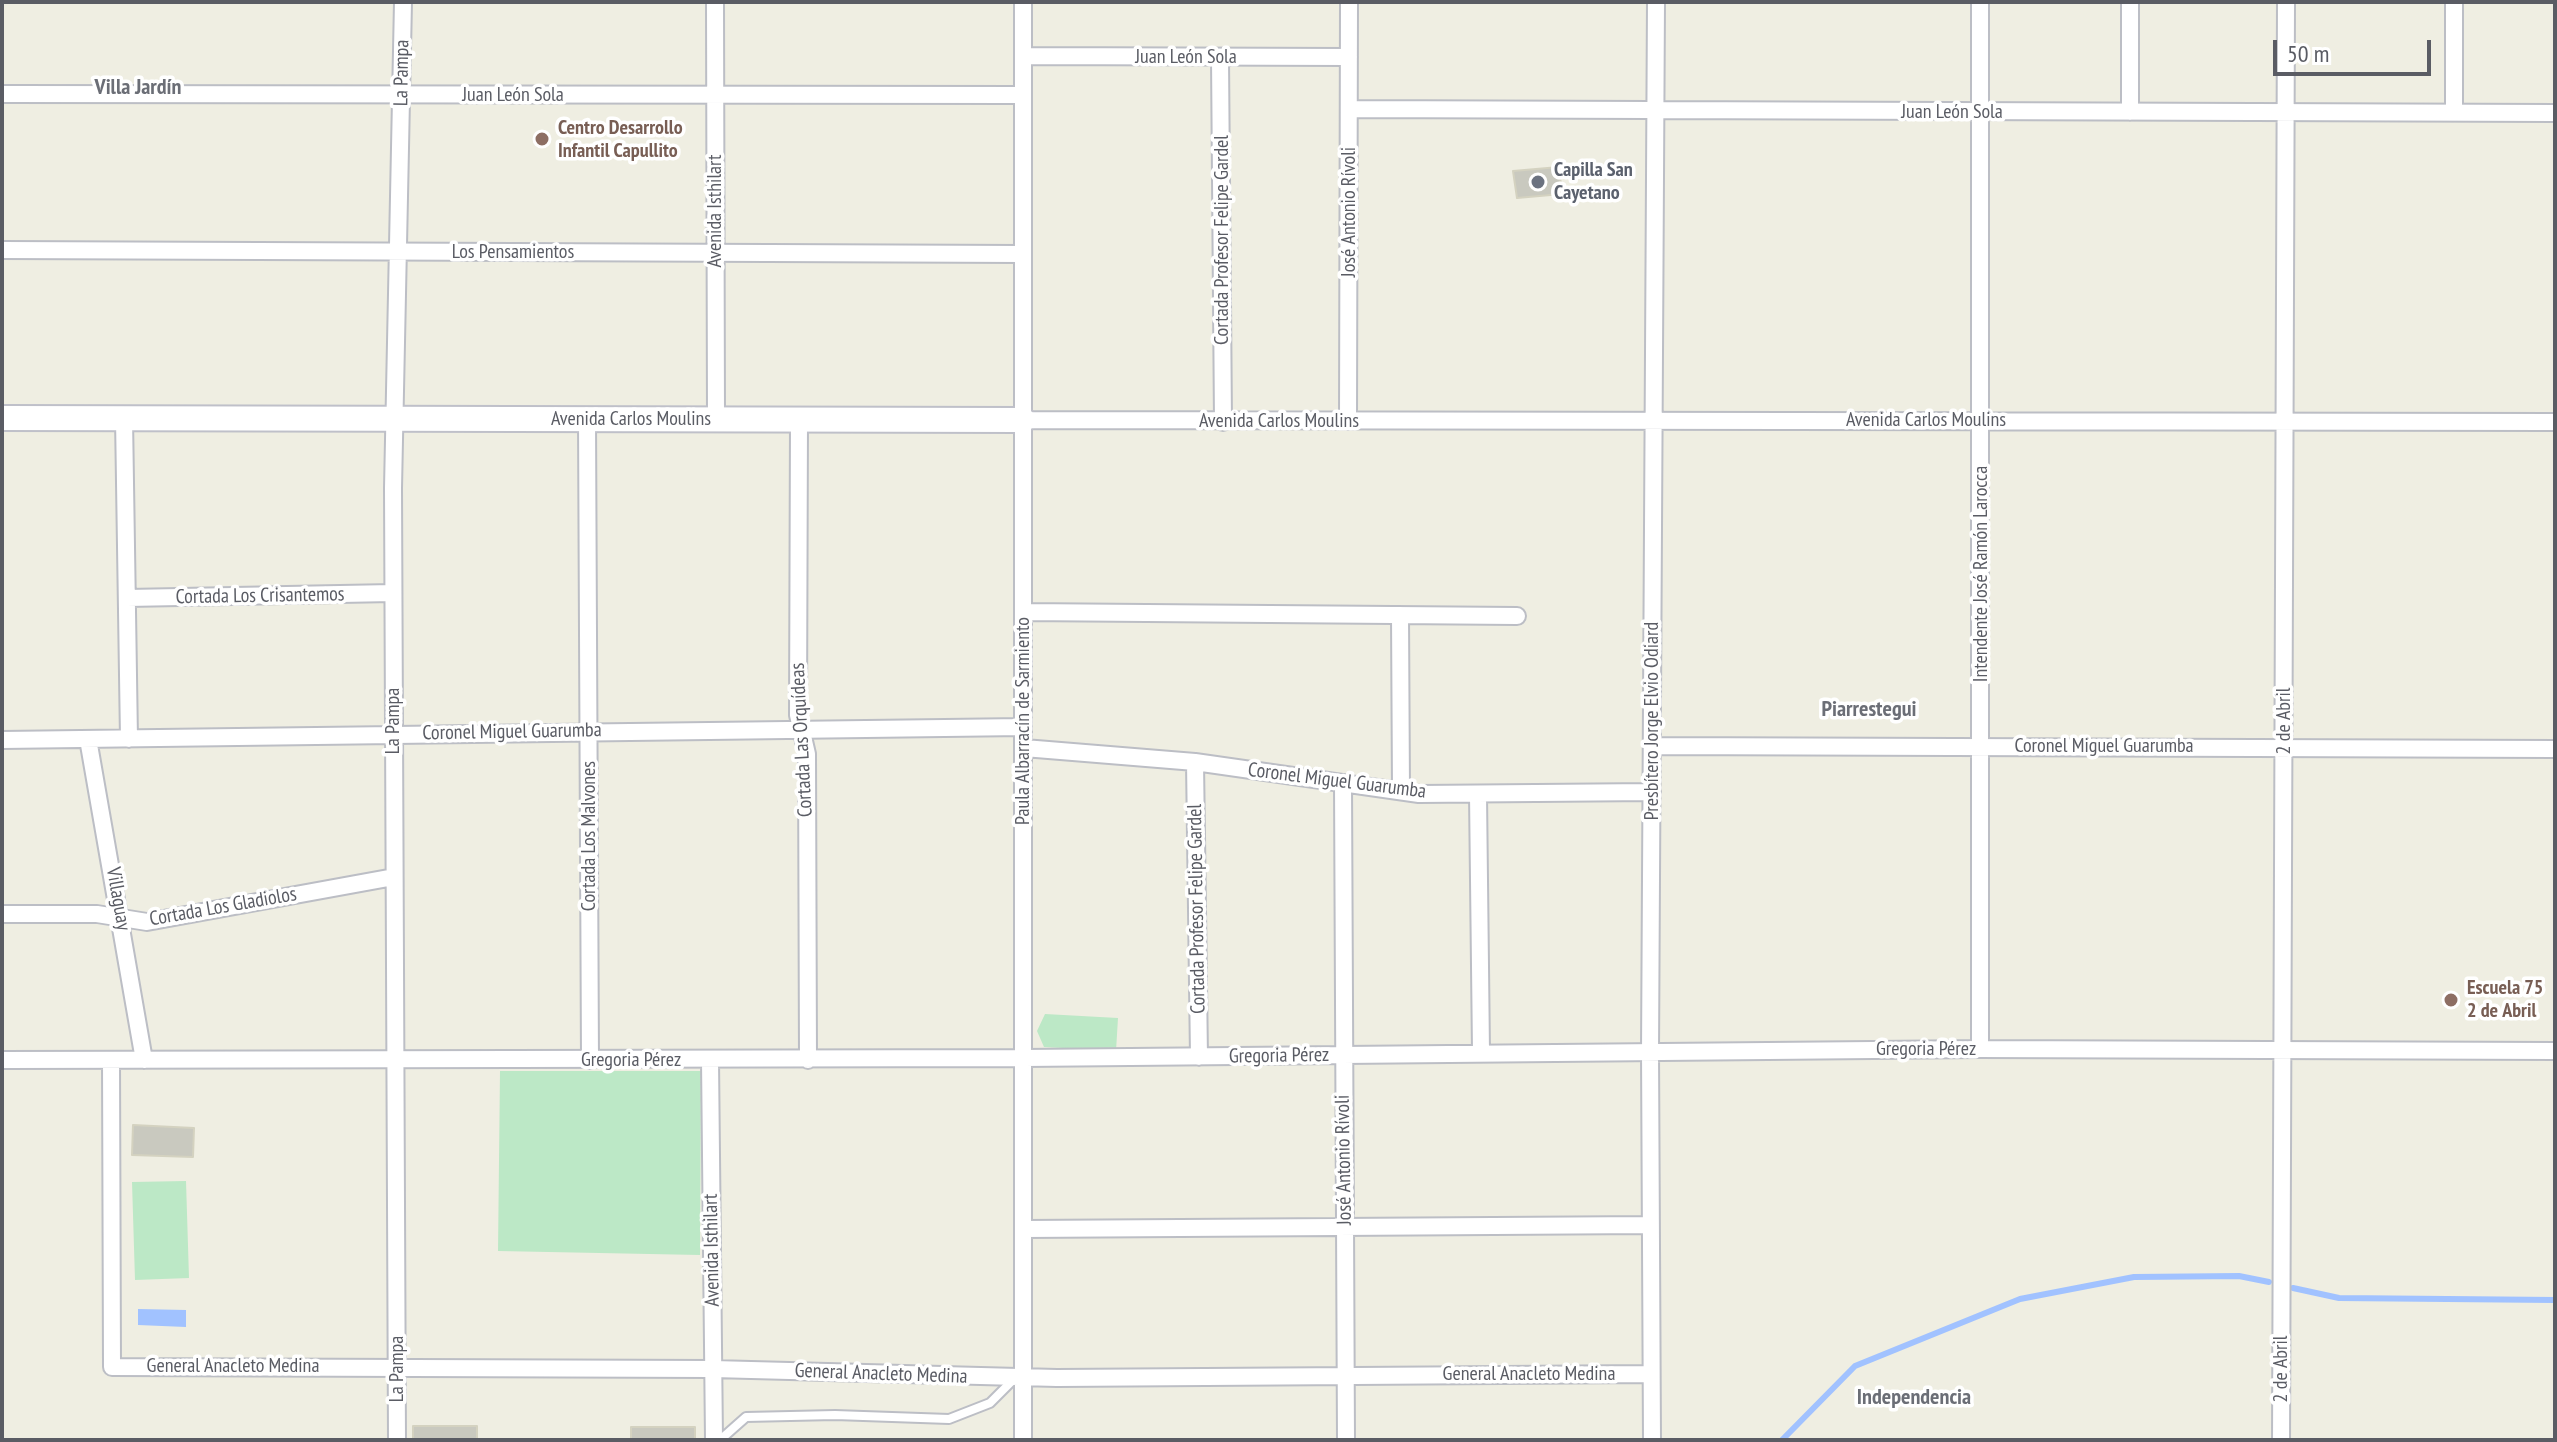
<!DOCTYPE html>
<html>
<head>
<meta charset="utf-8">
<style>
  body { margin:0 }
  #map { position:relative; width:2557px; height:1442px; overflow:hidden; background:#efeee2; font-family:"PT Sans Narrow",sans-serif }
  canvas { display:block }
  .frame { position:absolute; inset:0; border:4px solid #5a5c64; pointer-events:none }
  .scale { position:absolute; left:2273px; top:40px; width:158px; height:36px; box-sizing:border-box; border:4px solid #5a5c64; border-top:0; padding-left:10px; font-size:24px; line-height:28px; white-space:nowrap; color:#5a5c64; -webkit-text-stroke:6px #fff; paint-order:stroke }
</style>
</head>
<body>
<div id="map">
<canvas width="2557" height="1442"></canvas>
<div class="frame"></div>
<div class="scale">50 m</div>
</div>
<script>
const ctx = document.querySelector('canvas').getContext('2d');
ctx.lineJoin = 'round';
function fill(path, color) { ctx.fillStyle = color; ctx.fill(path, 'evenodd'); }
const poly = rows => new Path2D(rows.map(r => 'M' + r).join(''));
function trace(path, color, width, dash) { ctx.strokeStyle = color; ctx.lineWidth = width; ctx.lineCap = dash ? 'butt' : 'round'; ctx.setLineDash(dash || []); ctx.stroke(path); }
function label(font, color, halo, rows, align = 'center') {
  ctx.font = font + ' "PT Sans Narrow",sans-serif'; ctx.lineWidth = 7; ctx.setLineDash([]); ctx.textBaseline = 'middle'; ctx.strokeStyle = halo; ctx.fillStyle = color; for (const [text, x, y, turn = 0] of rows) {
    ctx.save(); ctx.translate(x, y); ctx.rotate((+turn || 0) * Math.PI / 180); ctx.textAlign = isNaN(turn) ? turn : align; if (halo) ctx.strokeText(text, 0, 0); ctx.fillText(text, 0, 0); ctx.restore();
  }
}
const green = poly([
  [1045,1014,1118,1018,1116,1051,1044,1047,1037,1031],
  [500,1071,701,1071,700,1255,498,1251],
  [186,1181,189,1278,135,1280,132,1182]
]);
const water = poly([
  [138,1309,186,1310,186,1327,138,1325]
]);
const stream = poly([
  [2293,1288,2339,1298,2555,1300],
  [1782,1440,1855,1366,2020,1299,2134,1277,2239,1276,2269,1282]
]);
const building = poly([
  [1559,167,1562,194,1517,198,1513,171,1559,167],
  [133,1125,194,1128,193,1157,132,1155,133,1125],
  [413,1426,477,1426,477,1440,413,1440,413,1426],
  [631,1427,695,1427,695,1440,631,1440,631,1427]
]);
const lane = poly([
  [720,1440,746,1417,835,1415,949,1419,990,1403,1015,1378]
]);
const street = poly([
  [715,2,716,420],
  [1023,2,1023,1440],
  [2454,2,2454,112],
  [1023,56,1349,57],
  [1220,58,1223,422],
  [2,94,1023,95],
  [1349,109,2555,113],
  [2130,112,2130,2],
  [2,250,1023,254],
  [124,418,129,739],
  [587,419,590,1060],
  [1023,420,2555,422],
  [799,421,798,715,807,754,808,1060],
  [1348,421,1349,2],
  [127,598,393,593],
  [1023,612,1517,616],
  [1400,615,1401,791],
  [88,739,144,1060],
  [2,740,1023,727],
  [1653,746,2555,749],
  [1024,748,1195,762,1419,794,1652,792],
  [1195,762,1199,1057],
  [1343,783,1346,1440],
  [1478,794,1481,1052],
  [2,914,97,914,147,922,394,877],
  [1980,1049,1980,2],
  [2,1060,1024,1058,1980,1049,2555,1051],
  [111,1060,112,1367,713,1369,1057,1378,1650,1374],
  [710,1060,714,1440],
  [1024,1229,1650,1225],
  [397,1440,393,488,403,2],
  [1652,1440,1650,1051,1656,2],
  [2281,1440,2286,2]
]);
const secondary = poly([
  [2,418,1023,420]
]);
const markers = [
  [542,139,8,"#8d6e63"],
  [1538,182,8,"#6b7280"],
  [2451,1000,8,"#8d6e63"]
];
const streetNames = [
  ["Juan León Sola",1186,57],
  ["La Pampa",402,73,-89],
  ["Juan León Sola",513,95],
  ["Juan León Sola",1952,112],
  ["Avenida Isthilart",715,211,-90],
  ["José Antonio Rívoli",1349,212,-90],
  ["Cortada Profesor Felipe Gardel",1222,240,-90],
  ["Los Pensamientos",513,252],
  ["Avenida Carlos Moulins",631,419],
  ["Avenida Carlos Moulins",1926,420],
  ["Avenida Carlos Moulins",1279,421],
  ["Intendente José Ramón Larocca",1981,574,-90],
  ["Cortada Los Crisantemos",260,596,-1],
  ["La Pampa",393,721,-90],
  ["Paula Albarracín de Sarmiento",1023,721,-90],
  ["Presbítero Jorge Elvio Odiard",1652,721,-90],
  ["2 de Abril",2284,721,-90],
  ["Coronel Miguel Guarumba",512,732,-1],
  ["Cortada Las Orquídeas",802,740,-93],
  ["Coronel Miguel Guarumba",2104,746],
  ["Coronel Miguel Guarumba",1337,781,7],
  ["Cortada Los Malvones",589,836,-90],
  ["Villaguay",118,899,80],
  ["Cortada Los Gladiolos",223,907,-10],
  ["Cortada Profesor Felipe Gardel",1197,909,-91],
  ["Gregoria Pérez",1926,1049],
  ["Gregoria Pérez",1279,1056,-1],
  ["Gregoria Pérez",631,1060],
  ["José Antonio Rívoli",1344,1160,-91],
  ["Avenida Isthilart",712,1250,-91],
  ["General Anacleto Medina",233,1366],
  ["La Pampa",397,1369,-90],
  ["2 de Abril",2281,1369,-90],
  ["General Anacleto Medina",881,1374,2],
  ["General Anacleto Medina",1529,1374]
];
const educationNames = [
  ["Centro Desarrollo",558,128],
  ["Infantil Capullito",558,151],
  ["Escuela 75",2467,988],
  ["2 de Abril",2467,1011]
];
const worshipNames = [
  ["Capilla San",1554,170],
  ["Cayetano",1554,193]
];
const neighbourhoodNames = [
  ["Villa Jardín",138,88],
  ["Piarrestegui",1869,710],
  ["Independencia",1914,1398]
];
fill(green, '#bce8c6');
fill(water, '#a1c2ff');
trace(stream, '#a1c2ff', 6);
fill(building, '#c9c9bf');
trace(building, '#d4d2c0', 2);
trace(lane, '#bcbec5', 12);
trace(street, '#bcbec5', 20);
trace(secondary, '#bfc0c9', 28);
trace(lane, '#fff', 8);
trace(street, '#fff', 16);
trace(secondary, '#fff', 24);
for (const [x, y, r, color] of markers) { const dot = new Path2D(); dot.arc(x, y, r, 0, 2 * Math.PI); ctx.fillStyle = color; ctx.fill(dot); trace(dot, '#fff', 3); }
label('20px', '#5a5c64', '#fff', streetNames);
label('bold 20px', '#785e54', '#fff', educationNames, 'left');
label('bold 20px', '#5b616d', '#fff', worshipNames, 'left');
label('bold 22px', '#6b6e76', '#fff', neighbourhoodNames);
</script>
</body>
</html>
